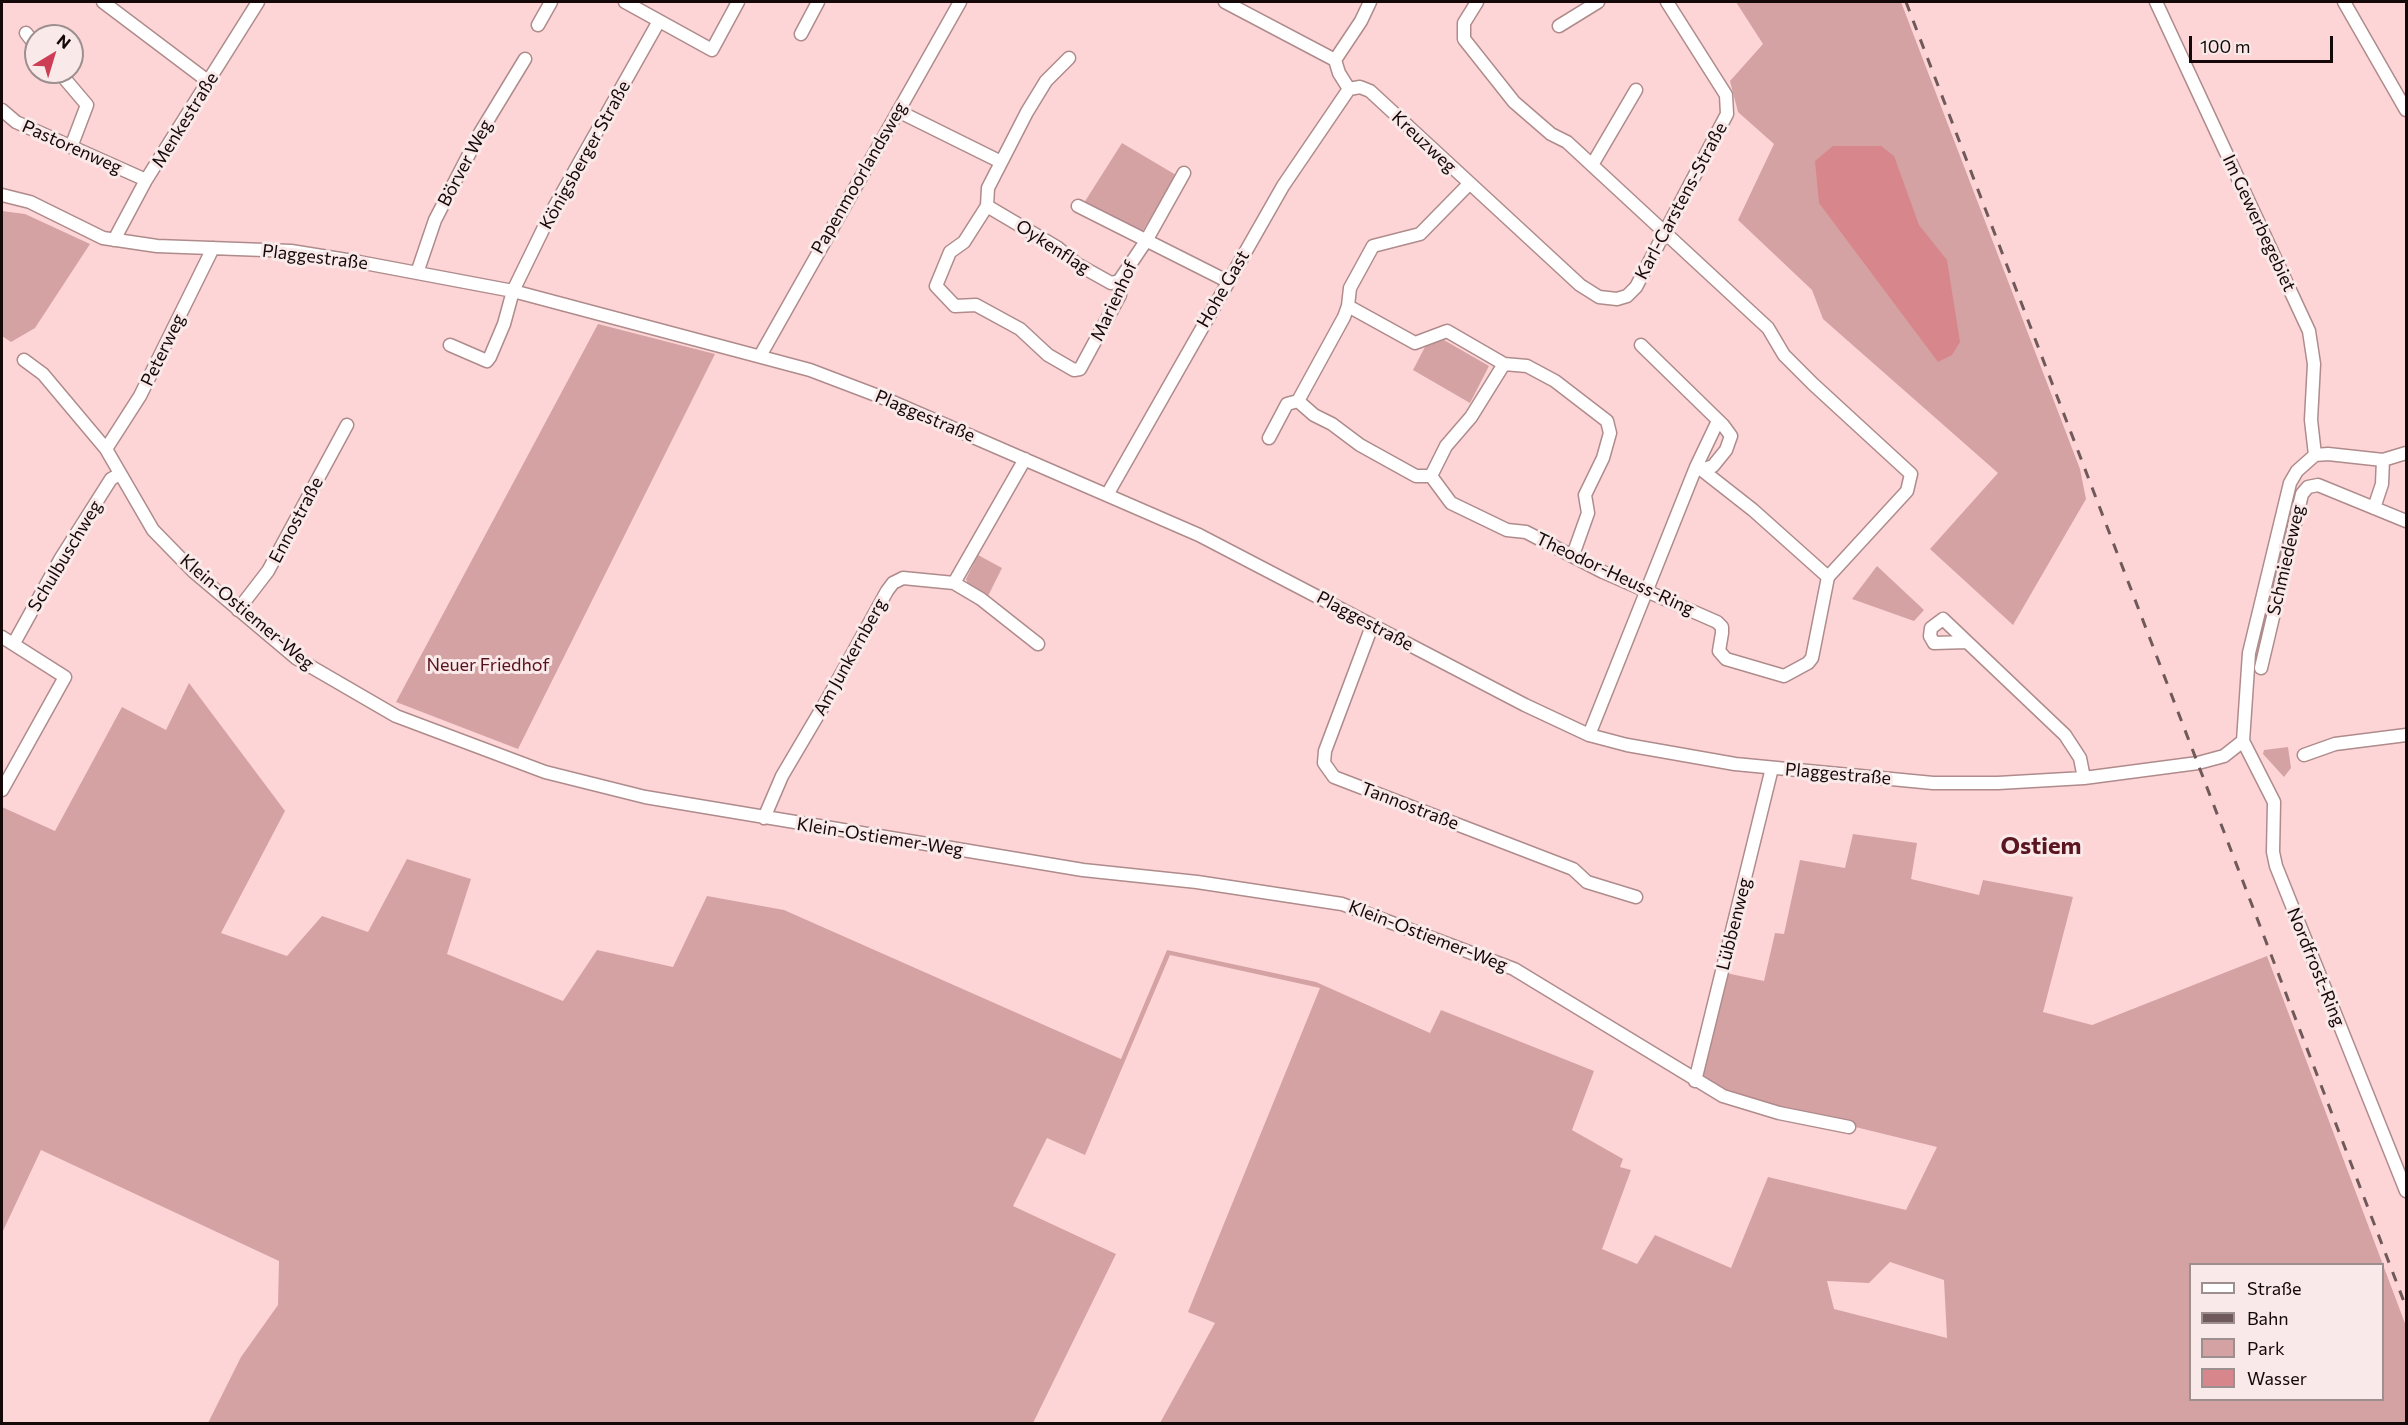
<!DOCTYPE html>
<html>
<head>
<meta charset="utf-8">
<style>
  body { margin:0 }
  #map { position:relative; width:2408px; height:1425px; overflow:hidden; background:#fdd5d6; font-family:Commissioner,sans-serif }
  canvas { display:block }
  .frame { position:absolute; inset:0; border:3px solid #140809; pointer-events:none }
  .legend { position:absolute; left:2189px; top:1263px; width:195px; height:138px; box-sizing:border-box; background:#f9e9e9; border:2px solid #9d8f8f; margin:0; padding:8px 10px; list-style:none; font-size:18px; color:#140809 }
  .legend li { display:flex; align-items:center; gap:12px; height:30px }
  .legend b { width:30px; border:2px solid #9d8f8f }
  .north { position:absolute; left:24px; top:24px; width:60px; height:60px; box-sizing:border-box; background:#f9e9e9; border:2px solid #9d8f8f; border-radius:50%; rotate:38deg; font-size:16px; font-weight:700; line-height:24px; text-align:center; color:#140809 }
  .north::after { content:''; display:block; margin:auto; width:21px; height:27px; background:#cd3d55; clip-path:polygon(50% 0,100% 100%,50% 72%,0 100%) }
  .scale { position:absolute; left:2189px; top:36px; width:144px; height:27px; box-sizing:border-box; border:3px solid #140809; border-top:0; padding-left:8px; font-size:18px; line-height:21px; white-space:nowrap; color:#140809; -webkit-text-stroke:4px #f9e9e9; paint-order:stroke }
</style>
</head>
<body>
<div id="map">
<canvas width="2408" height="1425"></canvas>
<div class="frame"></div>
<ul class="legend">
<li><b style="height:8px;background:#fff"></b>Straße</li>
<li><b style="height:8px;background:#70595a"></b>Bahn</li>
<li><b style="height:16px;background:#d5a2a4"></b>Park</li>
<li><b style="height:16px;background:#d7868c"></b>Wasser</li>
</ul>
<div class="north">N</div>
<div class="scale">100 m</div>
</div>
<script>
const ctx = document.querySelector('canvas').getContext('2d');
ctx.lineJoin = 'round';
function fill(path, color) { ctx.fillStyle = color; ctx.fill(path, 'evenodd'); }
const poly = rows => new Path2D(rows.map(r => 'M' + r).join(''));
function trace(path, color, width, dash) { ctx.strokeStyle = color; ctx.lineWidth = width; ctx.lineCap = dash ? 'butt' : 'round'; ctx.setLineDash(dash || []); ctx.stroke(path); }
function label(font, color, halo, rows, align = 'center') {
  ctx.font = font + ' Commissioner,sans-serif'; ctx.lineWidth = 6; ctx.setLineDash([]); ctx.textBaseline = 'middle'; ctx.strokeStyle = halo; ctx.fillStyle = color; for (const [text, x, y, turn = 0] of rows) {
    ctx.save(); ctx.translate(x, y); ctx.rotate((+turn || 0) * Math.PI / 180); ctx.textAlign = isNaN(turn) ? turn : align; if (halo) ctx.strokeText(text, 0, 0); ctx.fillText(text, 0, 0); ctx.restore();
  }
}
const green = poly([
  [1736,2,1901,2,2080,469,2086,499,2013,625,1930,549,1998,473,1823,319,1812,290,1738,220,1774,144,1738,112,1730,81,1763,44],
  [1122,143,1176,175,1141,234,1082,206],
  [2,211,25,214,90,244,35,328,11,342,2,336],
  [598,324,715,354,518,749,396,702],
  [1444,340,1489,366,1470,403,1413,370,1427,343],
  [978,555,1002,568,988,596,969,587,966,579],
  [1877,566,1924,610,1914,621,1852,599],
  [189,683,285,811,221,933,287,956,322,916,368,932,407,859,471,879,447,954,563,1001,597,950,673,967,707,896,784,910,1121,1059,1167,950,1316,982,1430,1033,1441,1010,1594,1071,1572,1130,1623,1159,1620,1167,1631,1170,1602,1249,1637,1264,1655,1235,1731,1268,1768,1177,1906,1210,1937,1147,1741,1099,1700,1078,1726,973,1764,981,1775,933,1784,934,1800,860,1845,868,1853,834,1917,843,1911,879,1979,895,1983,880,2073,897,2043,1012,2092,1025,2267,956,2406,1326,2406,1423,1160,1423,1215,1323,1188,1312,1320,988,1170,955,1085,1155,1047,1138,1013,1206,1116,1254,1033,1423,208,1423,241,1357,278,1305,279,1261,41,1150,2,1233,2,807,55,831,122,707,166,730],
  [1890,1262,1944,1280,1947,1338,1834,1309,1827,1281,1869,1283],
  [2190,1264,2382,1264,2382,1400,2190,1400],
  [2288,747,2291,768,2284,777,2263,754,2264,750]
]);
const water = poly([
  [1833,146,1881,146,1894,156,1919,225,1947,260,1960,342,1952,355,1938,362,1819,203,1815,161]
]);
const minor = poly([
  [103,2,209,82],
  [625,2,712,50,738,2],
  [1225,2,1335,60,1339,73,1349,89,1360,87,1370,91,1580,285,1599,297,1617,299,1627,296,1636,287,1727,114,1726,95,1667,2],
  [1477,2,1464,23,1464,39,1514,102,1551,134,1567,142,1768,328,1784,355,1813,384,1911,474,1907,491,1828,577,1753,510,1702,470],
  [2156,2,2309,331,2314,364,2311,420,2315,455],
  [2344,2,2406,110],
  [538,25,551,2],
  [1559,26,1598,2],
  [26,33,36,46],
  [801,34,818,2],
  [1069,58,1046,81,1027,112,988,188,987,206,964,242,950,252,936,286,955,306,976,305,1020,329,1048,355,1074,370,1080,369,1120,295,1119,281,1146,241,1184,173],
  [1335,60,1361,21,1370,2],
  [59,72,87,105,71,147],
  [2,110,16,122,146,180],
  [898,111,999,161],
  [1592,165,1636,90],
  [1469,184,1420,234,1373,246,1350,288,1348,306,1344,317,1298,401,1314,415,1332,424,1360,445,1416,476,1431,476,1451,503,1507,530,1526,532,1603,572,1717,622,1722,627,1722,633,1719,651,1726,659,1784,676,1808,663,1812,658,1828,577],
  [2,195,30,202,103,238,157,246,291,251,359,262,513,291,810,370,881,397,1199,535,1525,705,1589,735,1627,745,1735,764,1933,783,1998,783,2084,778,2198,763,2224,756,2243,741],
  [987,206,1058,248,1077,264,1111,283,1119,281],
  [1078,206,1227,281],
  [114,240,146,180,258,2],
  [417,273,435,220,480,133,525,59],
  [1348,306,1415,343,1447,331,1504,364,1527,366,1555,381,1607,421,1610,433,1603,458,1585,495,1588,513,1573,555],
  [450,345,487,361,490,357,504,324,513,291,551,213,659,21],
  [1641,345,1723,425],
  [760,356,960,2],
  [24,360,43,374,106,449,153,530,194,572,296,658,396,716,545,772,645,797,1083,870,1197,882,1342,904,1514,969,1723,1096,1779,1113,1849,1127],
  [1269,438,1287,404,1298,401],
  [106,449,140,396,213,248],
  [2406,453,2383,460,2328,454,2315,455,2297,471,2290,483,2249,653,2243,741,2274,802,2273,852,2276,866,2406,1191],
  [1431,476,1446,446,1471,417,1504,364],
  [1107,495,1283,186,1349,89],
  [2374,508,2382,484,2383,460],
  [954,583,981,599,1038,644],
  [238,610,268,571,347,425],
  [1372,626,1325,751,1324,763,1334,777,1573,869,1587,882,1636,897],
  [2,637,65,677,2,790],
  [1967,642,1934,643,1930,636,1931,628,1943,619,2065,735,2080,758,2084,778],
  [14,643,61,558,111,479,120,474],
  [2261,668,2302,494,2308,487,2318,485,2406,521],
  [1589,735,1696,467,1716,425,1723,425,1731,436,1726,450,1713,466,1702,470,1697,468],
  [2304,755,2335,744,2406,735],
  [764,818,782,776,828,698,887,591,893,583,903,578,954,583,1025,459],
  [1695,1081,1772,768]
]);
const rail = poly([
  [1906,2,2406,1307]
]);
const streetNames = [
  ["Menkestraße",185,120,-58],
  ["Kreuzweg",1424,142,43],
  ["Pastorenweg",72,147,24],
  ["Königsberger Straße",585,155,-61],
  ["Börver Weg",465,163,-62],
  ["Papenmoorlandsweg",859,178,-60],
  ["Karl-Carstens-Straße",1681,201,-62],
  ["Im Gewerbegebiet",2259,223,65],
  ["Oykenflag",1053,247,33],
  ["Plaggestraße",315,257,7],
  ["Hohe Gast",1223,289,-60],
  ["Marienhof",1114,301,-65],
  ["Peterweg",163,350,-64],
  ["Plaggestraße",925,416,23],
  ["Ennostraße",296,520,-62],
  ["Schulbuschweg",65,556,-59],
  ["Schmiedeweg",2286,560,-77],
  ["Theodor-Heuss-Ring",1615,574,25],
  ["Klein-Ostiemer-Weg",247,612,40],
  ["Plaggestraße",1365,621,28],
  ["Am Junkernberg",850,657,-61],
  ["Plaggestraße",1838,774,5],
  ["Tannostraße",1410,806,21],
  ["Klein-Ostiemer-Weg",880,837,9],
  ["Lübbenweg",1734,924,-76],
  ["Klein-Ostiemer-Weg",1428,936,21],
  ["Nordfrost-Ring",2316,967,68]
];
const parkNames = [
  ["Neuer Friedhof",488,665]
];
const districtNames = [
  ["Ostiem",2041,846]
];
fill(green, '#d5a2a4');
fill(water, '#d7868c');
trace(minor, '#af8b8c', 15);
trace(minor, '#fff', 12);
trace(rail, '#70595a', 3, [10, 10]);
label('18px', '#140809', '#f9e9e9', streetNames);
label('18px', '#58101d', '#f9e9e9', parkNames);
label('bold 24px', '#5b1521', '#f9e9e9', districtNames);
</script>
</body>
</html>
